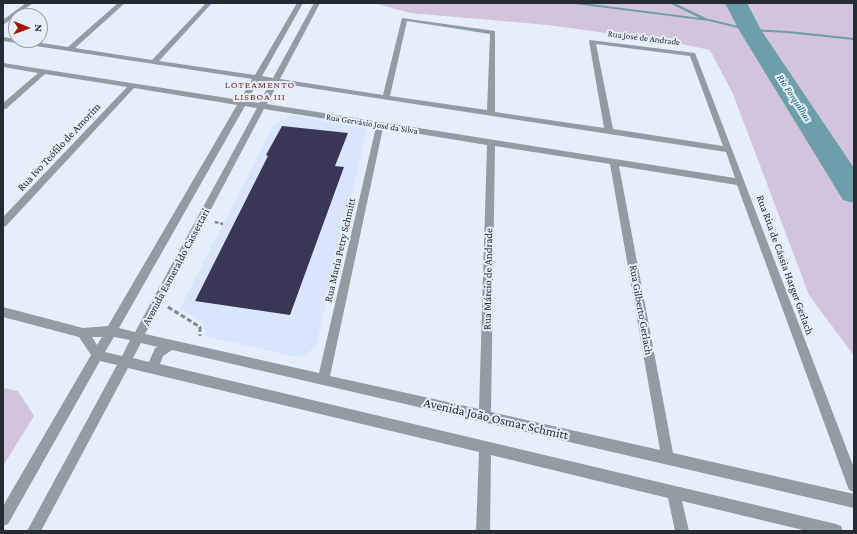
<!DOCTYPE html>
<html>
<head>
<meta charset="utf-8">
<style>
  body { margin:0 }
  #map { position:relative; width:857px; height:534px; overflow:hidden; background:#e6eefc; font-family:"Crimson Pro",serif }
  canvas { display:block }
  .frame { position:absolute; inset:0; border:4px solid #262b33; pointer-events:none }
  .north { position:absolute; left:8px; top:8px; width:40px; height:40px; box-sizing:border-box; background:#e6eefc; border:1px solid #99a0ac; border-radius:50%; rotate:91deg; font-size:11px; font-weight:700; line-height:16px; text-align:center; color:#262b33 }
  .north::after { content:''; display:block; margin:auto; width:14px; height:18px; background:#a8150a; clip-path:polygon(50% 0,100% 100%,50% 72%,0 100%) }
</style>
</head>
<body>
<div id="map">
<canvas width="857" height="534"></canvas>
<div class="frame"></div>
<div class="north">N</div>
</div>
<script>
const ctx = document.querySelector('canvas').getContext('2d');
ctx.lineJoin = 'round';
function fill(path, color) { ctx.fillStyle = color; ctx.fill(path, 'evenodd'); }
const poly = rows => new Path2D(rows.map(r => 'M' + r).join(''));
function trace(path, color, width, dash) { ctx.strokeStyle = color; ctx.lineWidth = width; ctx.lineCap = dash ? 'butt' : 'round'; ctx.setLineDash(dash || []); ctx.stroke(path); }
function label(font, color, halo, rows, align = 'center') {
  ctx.font = font + ' "Crimson Pro",serif'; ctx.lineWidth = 4; ctx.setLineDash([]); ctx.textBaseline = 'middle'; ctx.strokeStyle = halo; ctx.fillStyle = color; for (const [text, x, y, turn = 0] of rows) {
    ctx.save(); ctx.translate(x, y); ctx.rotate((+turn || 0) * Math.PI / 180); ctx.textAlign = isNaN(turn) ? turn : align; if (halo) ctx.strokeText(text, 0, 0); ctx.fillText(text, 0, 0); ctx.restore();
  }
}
const built = poly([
  [292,115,361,127,367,131,316,346,305,355,297,357,204,336,205,331,203,324,180,308,274,124]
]);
const green = poly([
  [374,3,854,3,854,356,809,295,733,94,710,50,672,42,548,25,410,13],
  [3,388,18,391,34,416,3,466]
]);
const stream = poly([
  [573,3,583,3,700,18,669,3,674,3,704,17,705,18,750,29,788,31,854,38,854,40,788,33,750,31,709,21,575,4,573,3]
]);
const river = poly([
  [725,3,747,3,761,30,854,168,854,203,843,200,739,30,725,3]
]);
const building = poly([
  [282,126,348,133,335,166,344,167,290,315,195,301,268,156,266,155]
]);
const pathFar1 = poly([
  [215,222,223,224],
  [168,307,170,308]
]);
const path = poly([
  [168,307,200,327,200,336]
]);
const minor = poly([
  [26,3,33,3,3,25,3,20,26,3],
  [118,3,125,3,75,48,152,60,206,3,212,3,159,61,255,75,297,3,303,3,262,76,273,78,314,3,320,3,280,79,383,95,402,18,495,31,495,112,604,128,589,41,590,40,695,53,854,468,854,492,849,490,847,485,737,185,619,166,673,453,854,494,854,508,172,350,163,356,160,364,836,524,841,526,843,531,807,531,682,501,689,531,675,531,668,498,491,455,490,531,476,531,479,452,128,368,41,531,27,531,117,365,100,361,8,524,3,526,3,506,91,355,79,337,3,317,3,307,83,328,108,326,237,105,134,88,6,226,3,227,3,217,127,87,45,74,6,109,3,109,3,103,38,73,3,67,3,63,240,100,252,79,3,41,3,37,68,47,118,3],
  [407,21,490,34,487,110,390,96,407,21],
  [596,44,690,56,723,146,613,129,596,44],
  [259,81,271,82,259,103,247,101,259,81],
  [278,83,726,152,735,178,267,104,278,83],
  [245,106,257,108,135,332,119,328,245,106],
  [264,109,376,127,319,373,145,334,264,109],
  [383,128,487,145,479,409,330,376,383,128],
  [495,146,610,164,660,450,491,412,495,146],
  [92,337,102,337,97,345,92,337],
  [114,337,130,340,122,356,105,352,114,337],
  [141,343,158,347,155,348,149,362,133,358,141,343]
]);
const farStreetnames = [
  ["Rua José de Andrade",644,38,7],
  ["Rua Gervásio José da Silva",372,124,9]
];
const farNeighbourhoodnames = [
  ["LOTEAMENTO",260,85],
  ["LISBOA III",260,97]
];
const farWaternames = [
  ["Rio Forquilhas",794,98,57]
];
const streetNames = [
  ["Rua Ivo Teófilo de Amorim",59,147,-47],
  ["Rua Maria Petry Schmitt",340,250,-77],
  ["Rua Rita de Cássia Harger Gerlach",785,265,70],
  ["Avenida Esmeraldo Cassettari",176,267,-62],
  ["Rua Márcio de Andrade",488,279,-89],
  ["Rua Gilberto Gerlach",641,310,80]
];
const nearStreetnames = [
  ["Avenida João Osmar Schmitt",496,419,13]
];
fill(built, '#d8e5fd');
fill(green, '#d3c3db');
fill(stream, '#6c9faa');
fill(river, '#6c9faa');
fill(building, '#393656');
trace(pathFar1, '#808792', 2.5, [3.5, 2]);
trace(path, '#808792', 3, [5, 2.5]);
fill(minor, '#929ca3');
label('9px', '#262b33', '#e6eefc', farStreetnames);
ctx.letterSpacing = '1px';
label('10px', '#773128', '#e6eefc', farNeighbourhoodnames);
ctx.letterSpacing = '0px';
label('italic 10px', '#125966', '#e6eefc', farWaternames);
label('11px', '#262b33', '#e6eefc', streetNames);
label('13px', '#262b33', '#e6eefc', nearStreetnames);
</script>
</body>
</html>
